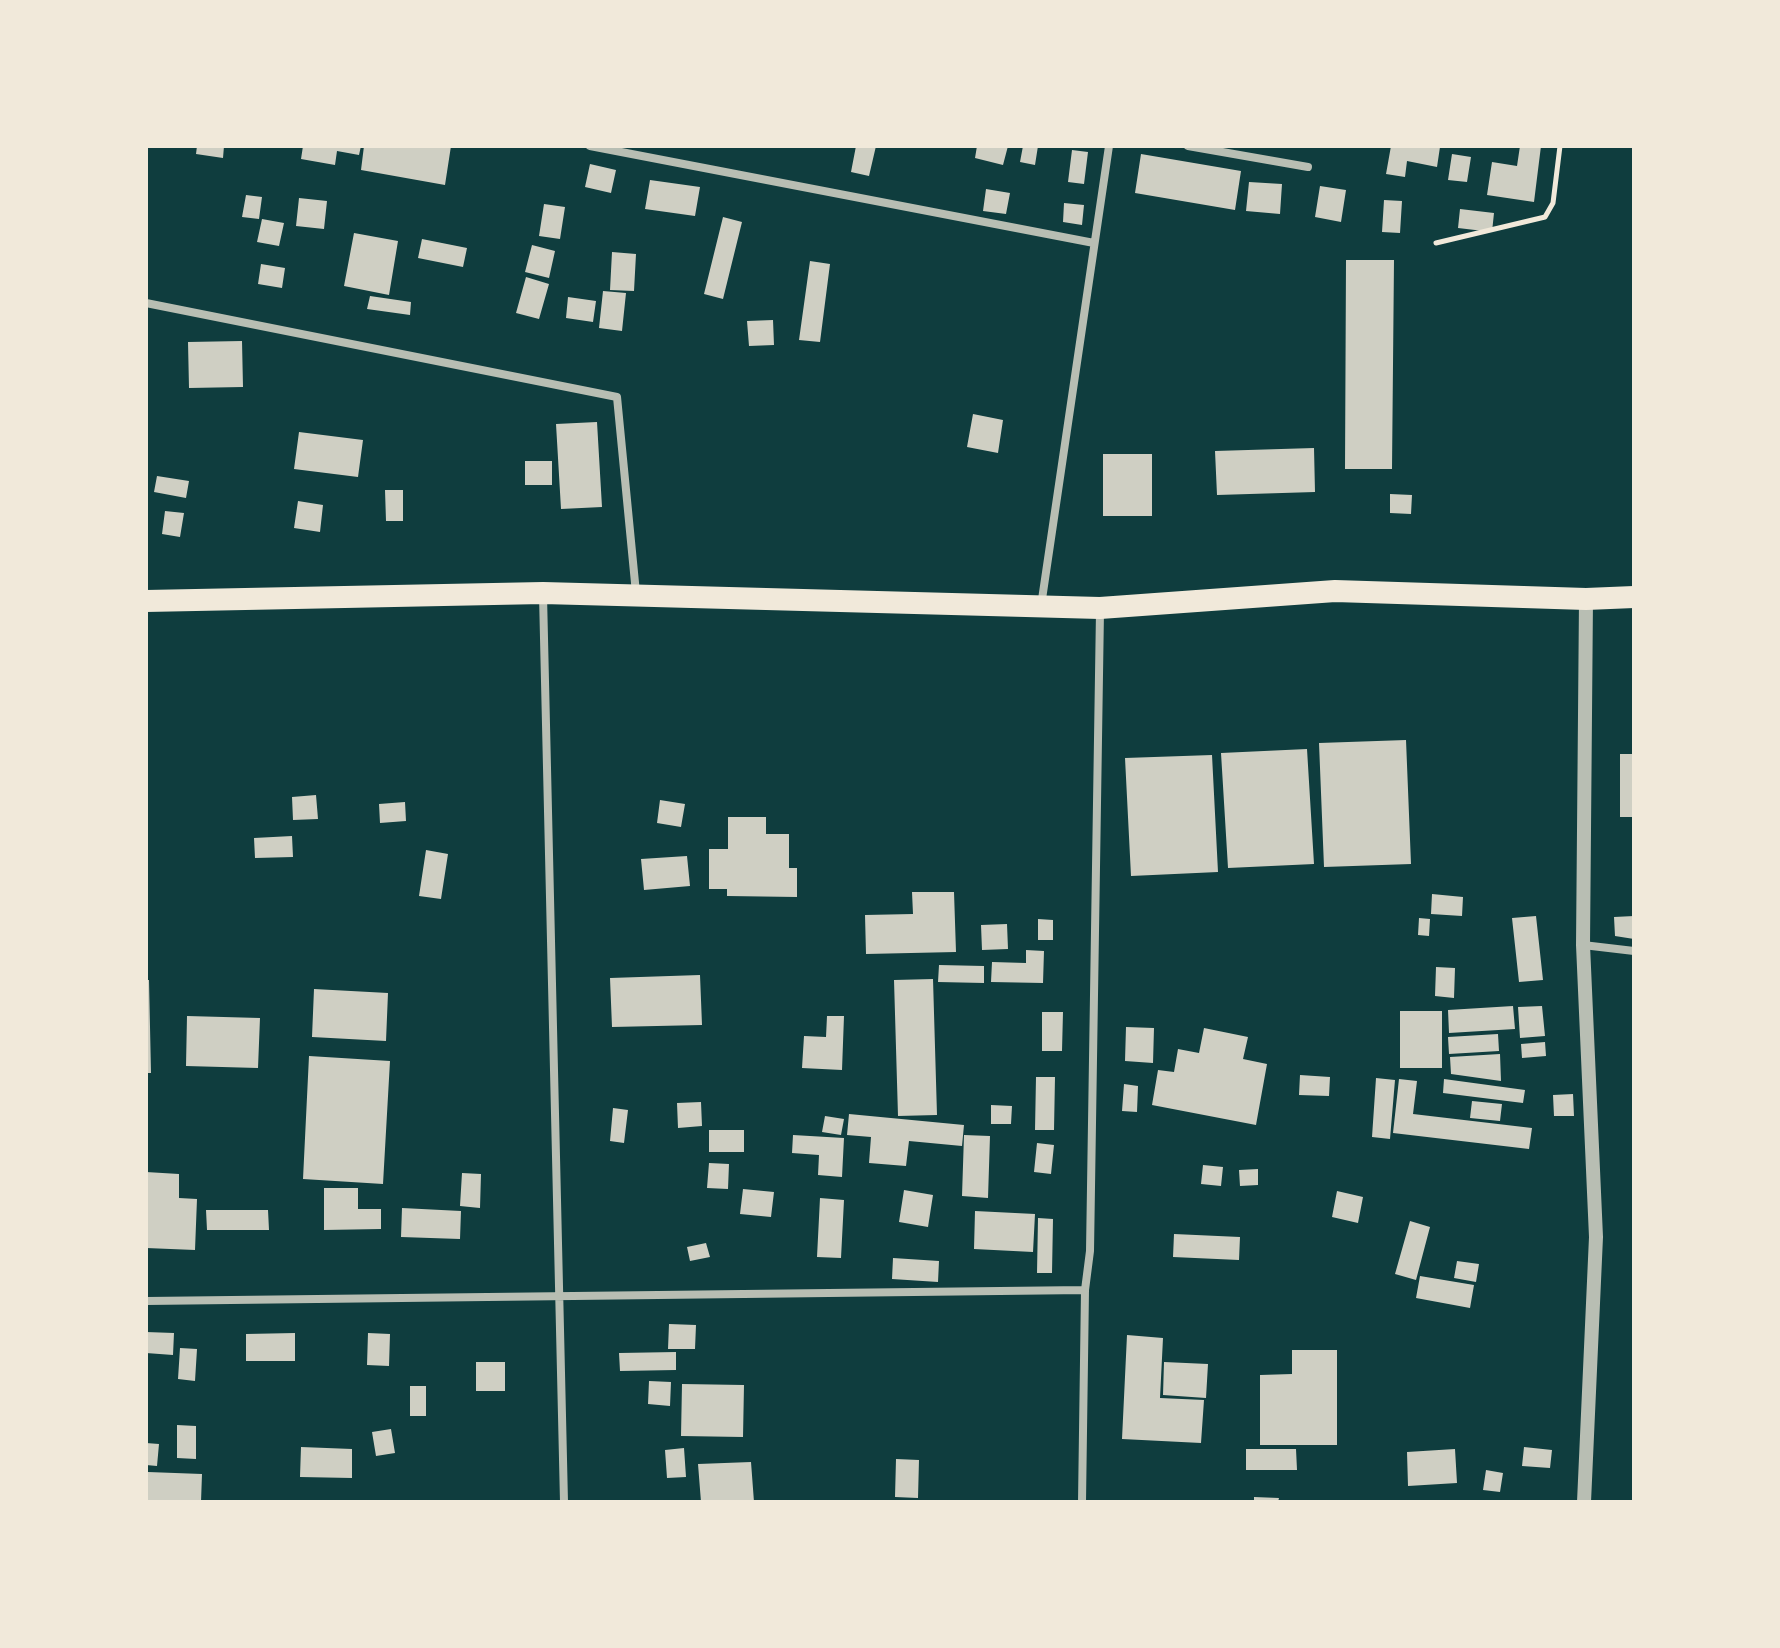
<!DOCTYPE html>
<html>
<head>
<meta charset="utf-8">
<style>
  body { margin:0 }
  #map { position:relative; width:1780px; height:1648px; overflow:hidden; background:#0f3d3e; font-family:Lora,serif }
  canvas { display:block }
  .frame { position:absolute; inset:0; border:148px solid #f1e9da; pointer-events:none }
</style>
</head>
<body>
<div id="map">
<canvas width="1780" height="1648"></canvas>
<div class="frame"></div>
</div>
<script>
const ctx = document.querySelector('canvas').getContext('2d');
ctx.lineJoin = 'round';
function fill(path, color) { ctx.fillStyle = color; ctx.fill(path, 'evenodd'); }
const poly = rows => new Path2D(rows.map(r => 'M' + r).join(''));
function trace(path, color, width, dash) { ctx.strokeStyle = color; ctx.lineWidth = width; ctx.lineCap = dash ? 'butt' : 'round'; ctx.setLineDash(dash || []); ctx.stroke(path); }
const building = poly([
  [197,146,224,146,223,158,196,154],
  [303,146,361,146,359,155,337,151,335,165,301,159],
  [364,146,451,146,445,185,361,170],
  [856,146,876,146,869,176,851,172],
  [977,146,1008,146,1003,165,975,158],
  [1023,146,1038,146,1035,165,1020,162],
  [1391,146,1440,147,1437,167,1407,161,1405,177,1386,174],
  [1520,146,1541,146,1534,202,1487,195,1492,162,1517,166],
  [1072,150,1088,152,1084,184,1068,182],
  [1141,154,1241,171,1235,210,1135,193],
  [1452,154,1471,157,1467,182,1448,180],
  [590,164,616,170,611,193,585,187],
  [650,180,700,187,695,216,645,209],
  [1249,182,1282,184,1280,214,1246,211],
  [1320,186,1346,190,1341,222,1315,217],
  [986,189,1010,193,1006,214,983,211],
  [246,195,262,197,259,219,242,217],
  [299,198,327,201,324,229,296,226],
  [1384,200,1402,201,1400,233,1382,232],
  [1064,203,1084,205,1082,225,1063,222],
  [544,204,565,207,560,239,539,236],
  [1460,209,1494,213,1492,232,1458,228],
  [723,217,742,222,723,299,704,294],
  [262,219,284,223,279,246,257,242],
  [354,233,398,241,389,295,344,286],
  [422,239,467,248,463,267,418,258],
  [532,245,555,251,549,278,525,272],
  [612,252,636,254,634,291,610,290],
  [1346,260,1394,260,1392,469,1345,469],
  [810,261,830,264,820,342,799,340],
  [261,264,285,268,282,288,258,284],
  [526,277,549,284,539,319,516,313],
  [603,291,626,293,622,331,599,328],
  [370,296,411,302,410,315,367,309],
  [568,297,596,301,593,322,566,318],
  [773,320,774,345,749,346,747,321],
  [242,341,243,387,189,388,188,342],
  [973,414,1003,420,998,453,967,447],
  [597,422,602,507,561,509,556,424],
  [299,432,363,440,358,477,294,469],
  [1314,448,1315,492,1217,495,1215,451],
  [1103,454,1152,454,1152,516,1103,516],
  [525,461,552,461,552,485,525,485],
  [157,476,189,481,186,498,154,492],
  [385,490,403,490,403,521,386,521],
  [1390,494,1412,495,1411,514,1390,513],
  [298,501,323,505,320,532,294,528],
  [165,511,184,513,180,537,162,534],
  [1406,740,1411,864,1324,867,1319,743],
  [1307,749,1314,864,1228,868,1221,753],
  [1620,754,1634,754,1634,817,1620,817],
  [1212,755,1218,872,1131,876,1125,758],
  [316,795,318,819,293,820,292,797],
  [660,800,685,804,681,827,657,823],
  [405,802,406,821,380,823,379,804],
  [728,817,766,817,766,834,789,834,789,868,797,868,797,897,727,896,727,889,709,889,709,849,728,849],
  [292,836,293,857,255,858,254,838],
  [426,850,448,854,441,899,419,896],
  [687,856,690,886,644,890,641,859],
  [912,892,954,892,956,952,866,954,865,915,913,914],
  [1432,894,1463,897,1462,916,1431,914],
  [1536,916,1543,980,1519,982,1512,918],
  [1634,916,1634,939,1615,936,1614,917],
  [1419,918,1430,919,1429,936,1418,935],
  [1038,919,1053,920,1053,940,1038,940],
  [1007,924,1008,949,982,950,981,925],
  [1026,950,1044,951,1043,983,991,982,992,962,1026,963],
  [939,965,984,966,984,983,938,982],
  [1436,967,1455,968,1454,998,1435,996],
  [700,975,702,1025,612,1027,610,978],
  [933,979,937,1115,898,1116,894,980],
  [146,980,149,980,151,1073,146,1073],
  [314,989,388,993,386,1041,312,1037],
  [1513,1006,1515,1029,1449,1033,1448,1010],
  [1542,1006,1545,1036,1520,1038,1518,1007],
  [1400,1011,1442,1011,1442,1068,1400,1068],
  [1042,1012,1063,1012,1062,1051,1042,1051],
  [187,1016,260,1018,258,1068,186,1066],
  [827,1016,844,1016,842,1070,802,1068,804,1036,826,1037],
  [1126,1027,1154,1028,1153,1063,1125,1061],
  [1204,1028,1248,1037,1243,1059,1267,1064,1256,1125,1152,1105,1158,1070,1174,1072,1178,1049,1199,1053],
  [1498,1034,1499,1051,1449,1054,1448,1037],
  [1545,1042,1546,1056,1522,1058,1521,1044],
  [1500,1054,1501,1081,1451,1074,1450,1057],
  [309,1056,390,1061,383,1184,303,1179],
  [1300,1075,1330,1077,1329,1096,1299,1095],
  [1036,1077,1055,1077,1054,1130,1035,1130],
  [1376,1078,1395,1080,1390,1139,1372,1137],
  [1399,1079,1417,1081,1413,1114,1532,1128,1529,1149,1393,1133],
  [1444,1079,1525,1090,1523,1103,1443,1093],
  [1124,1084,1138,1086,1137,1112,1122,1111],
  [1573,1094,1574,1116,1554,1116,1553,1095],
  [1472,1101,1502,1104,1500,1121,1470,1118],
  [701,1102,702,1126,678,1128,677,1103],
  [991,1105,1012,1106,1011,1124,991,1124],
  [613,1108,628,1110,624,1143,610,1141],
  [849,1114,964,1125,962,1146,909,1141,906,1166,869,1163,871,1137,847,1135],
  [825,1116,844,1119,841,1135,822,1132],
  [709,1130,744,1130,744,1152,709,1152],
  [793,1135,844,1138,842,1177,818,1175,819,1155,792,1153],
  [964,1135,990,1136,988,1198,962,1196],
  [1037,1143,1054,1145,1051,1174,1034,1172],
  [709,1163,729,1164,728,1189,707,1188],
  [1203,1165,1223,1167,1221,1186,1201,1184],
  [1258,1169,1258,1185,1240,1186,1239,1170],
  [146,1172,179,1174,179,1198,197,1199,195,1250,146,1248],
  [462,1173,481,1174,480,1208,460,1206],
  [324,1188,358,1188,358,1209,381,1209,381,1229,324,1230],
  [743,1189,774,1192,771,1217,740,1214],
  [904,1190,933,1195,928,1227,899,1222],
  [1337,1191,1363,1197,1358,1223,1332,1217],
  [820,1198,844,1200,841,1258,817,1257],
  [402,1208,461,1211,460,1239,401,1237],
  [206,1210,268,1210,269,1230,207,1230],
  [975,1211,1035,1214,1033,1252,974,1249],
  [1038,1218,1053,1219,1052,1273,1037,1273],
  [1410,1221,1430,1227,1416,1280,1395,1274],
  [1174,1234,1240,1237,1239,1260,1173,1257],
  [706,1243,710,1257,690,1261,687,1247],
  [893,1258,939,1261,938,1282,892,1279],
  [1457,1261,1479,1264,1476,1282,1454,1278],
  [1420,1276,1474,1285,1470,1308,1416,1298],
  [669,1324,696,1325,695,1349,668,1349],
  [146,1332,174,1333,173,1355,146,1353],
  [295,1333,295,1361,246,1361,246,1334],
  [368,1333,390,1334,389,1366,367,1365],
  [1127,1335,1163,1338,1160,1398,1204,1400,1201,1443,1122,1439],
  [180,1348,197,1349,195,1381,178,1379],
  [1292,1350,1337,1350,1337,1445,1260,1445,1260,1375,1292,1374],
  [676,1352,676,1370,620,1371,619,1353],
  [476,1362,505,1362,505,1391,476,1391],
  [1164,1362,1208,1364,1206,1398,1163,1395],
  [649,1381,671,1382,670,1406,648,1404],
  [682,1384,744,1385,743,1437,681,1436],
  [410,1386,426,1386,426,1416,410,1416],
  [177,1425,196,1426,196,1459,177,1458],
  [391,1429,395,1453,376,1456,372,1432],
  [146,1443,159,1444,157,1466,146,1465],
  [301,1447,352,1449,352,1478,300,1477],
  [1524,1447,1552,1450,1550,1468,1522,1466],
  [684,1448,686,1477,667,1478,665,1450],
  [1246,1449,1296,1449,1297,1470,1246,1470],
  [1455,1449,1457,1483,1408,1486,1407,1452],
  [896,1459,919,1460,918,1498,895,1497],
  [751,1462,754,1502,701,1502,698,1464],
  [1486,1470,1503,1473,1500,1492,1483,1490],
  [148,1472,202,1474,201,1502,147,1502],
  [1254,1497,1279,1498,1278,1502,1254,1502]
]);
const path = poly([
  [1436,243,1545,217,1553,203,1560,146]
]);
const minor = poly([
  [590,146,1094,243],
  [1188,146,1308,167],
  [146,303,617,397,636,593],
  [543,595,564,1502],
  [1041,606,1109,146],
  [1583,945,1634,951],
  [146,1301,1085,1290],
  [1082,1502,1085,1290,1090,1251,1100,611]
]);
const tertiary = poly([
  [1584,1502,1596,1237,1583,945,1586,599]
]);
const trunk = poly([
  [146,601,543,593,1100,608,1335,591,1586,599,1634,597]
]);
fill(building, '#cfcfc3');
trace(path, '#f1e9da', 5);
trace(minor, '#b8beb3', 8);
trace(tertiary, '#b8beb3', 14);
trace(trunk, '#f1e9da', 22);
</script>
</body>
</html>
